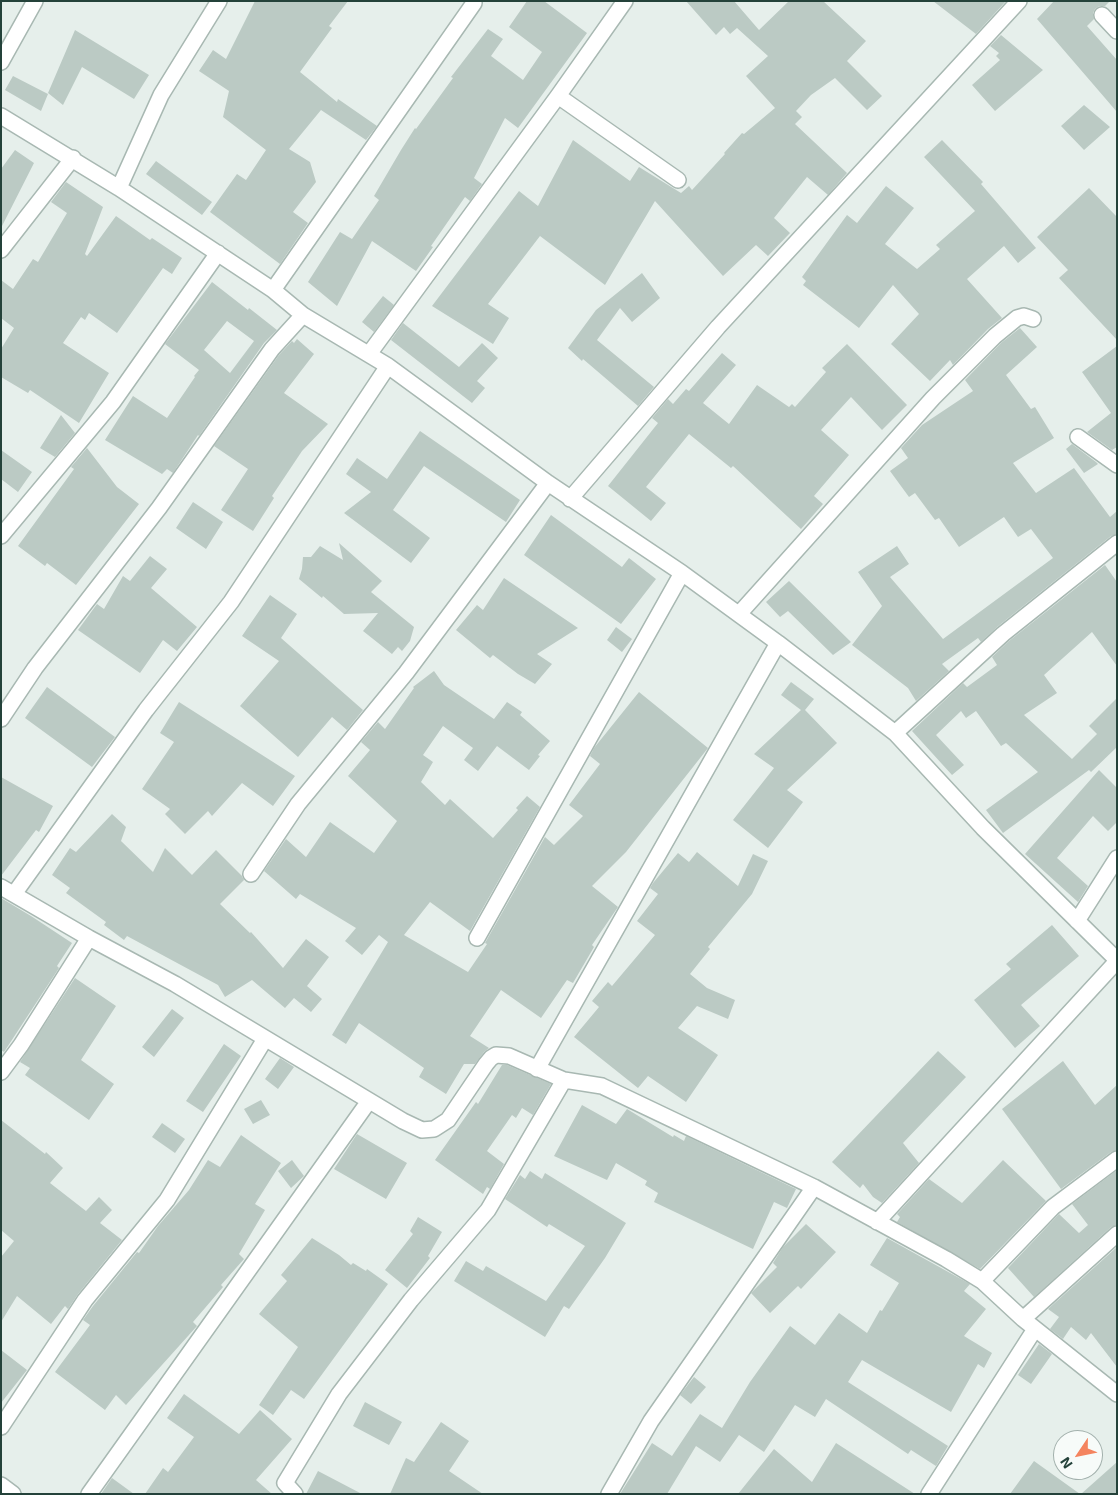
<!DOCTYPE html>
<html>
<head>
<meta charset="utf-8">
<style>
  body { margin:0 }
  #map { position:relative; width:1118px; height:1495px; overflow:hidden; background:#e6efeb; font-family:"Exo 2",sans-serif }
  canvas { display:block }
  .frame { position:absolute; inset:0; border:2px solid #24423a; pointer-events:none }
  .north { position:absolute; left:1053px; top:1430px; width:50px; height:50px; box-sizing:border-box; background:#f7fbf9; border:1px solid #a3b1ad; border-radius:50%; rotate:236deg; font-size:14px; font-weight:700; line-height:20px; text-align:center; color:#24423a }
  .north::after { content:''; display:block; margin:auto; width:18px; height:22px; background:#f4845f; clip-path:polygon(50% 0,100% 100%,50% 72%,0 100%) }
</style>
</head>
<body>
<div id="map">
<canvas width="1118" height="1495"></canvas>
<div class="frame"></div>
<div class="north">N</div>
</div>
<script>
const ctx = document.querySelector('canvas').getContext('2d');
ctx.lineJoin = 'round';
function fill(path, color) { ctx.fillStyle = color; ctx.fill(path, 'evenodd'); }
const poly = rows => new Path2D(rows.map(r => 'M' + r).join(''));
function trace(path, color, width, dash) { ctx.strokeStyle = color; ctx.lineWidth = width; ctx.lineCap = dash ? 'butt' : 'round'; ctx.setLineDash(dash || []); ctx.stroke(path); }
const building = poly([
  [255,1,348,1,329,26,332,28,300,72,337,102,338,99,377,126,366,140,321,110,289,149,310,162,316,182,293,212,308,223,280,264,210,212,237,174,246,180,266,150,223,117,229,91,199,71,213,50,226,59],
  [527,1,544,1,587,33,518,128,505,118,474,178,482,184,470,201,465,197,431,246,433,247,416,271,372,241,337,306,308,282,340,232,352,239,379,200,374,196,401,150,415,128,416,129,453,78,451,77,488,29,503,39,491,56,523,80,542,52,509,27],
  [686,1,734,1,759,30,789,1,823,1,866,41,847,61,882,96,867,110,835,78,811,95,796,111,802,117,795,124,847,173,828,195,807,177,774,218,790,233,768,256,756,245,723,276,655,201,605,285,540,236,488,304,509,318,493,344,432,306,519,191,538,206,573,140,630,181,639,167,681,193,689,186,692,190,725,154,724,153,742,133,744,134,775,108,746,76,768,56,737,28,730,34,724,27,716,35],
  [933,1,1006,1,976,34],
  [1054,1,1110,1,1105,6,1099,6,1095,9,1093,13,1094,19,1087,26,1117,60,1117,112,1037,19],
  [75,30,149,75,134,99,82,67,63,105,48,93],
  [1001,35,1043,70,995,111,972,85,1000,60,996,56,999,53,990,46],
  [13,76,48,94,41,111,5,90],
  [1084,105,1110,127,1084,150,1061,126],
  [942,140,983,182,981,184,1036,248,1018,263,1004,246,967,279,1002,318,988,329,953,365,950,360,930,381,891,344,919,314,893,285,859,328,803,285,806,281,802,277,847,215,857,223,886,186,914,208,885,244,917,269,940,249,936,245,975,211,924,157],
  [15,150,34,163,1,228,1,169],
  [156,161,212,202,202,215,146,174],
  [66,182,103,207,85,254,87,256,116,216,150,240,152,238,182,258,172,274,163,268,117,333,89,313,85,320,81,317,63,343,109,373,79,423,30,390,28,393,1,377,1,349,14,328,1,318,1,280,13,289,33,259,38,262,67,213,51,202],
  [1089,188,1117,217,1117,340,1059,278,1068,270,1037,237],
  [642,273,660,298,632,322,620,308,597,340,654,387,638,406,583,359,582,361,568,348,596,310],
  [212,282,248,310,249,308,277,330,264,343,199,436,198,435,173,473,167,469,162,474,105,440,133,396,167,418,195,377,194,376,199,370,165,344],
  [227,321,254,341,230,373,204,350],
  [383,296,394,305,374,332,362,322],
  [403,323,459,367,482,343,498,358,477,381,485,388,472,403,391,340],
  [1020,328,1037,347,1006,375,1031,409,1035,407,1054,438,1013,463,1036,493,1074,468,1110,517,1117,511,1117,534,1111,536,997,627,981,642,978,638,942,664,949,671,916,701,908,688,852,645,882,606,858,572,897,546,909,564,890,577,943,639,1053,558,1031,529,1018,537,1004,517,959,547,939,518,935,520,915,493,909,497,890,471,908,458,901,448,922,425,973,391,965,380,1001,343],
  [297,339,314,354,284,393,328,424,302,451,272,496,274,498,253,531,221,510,248,469,214,446,279,355,292,341,294,343],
  [847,344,907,405,882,430,851,397,821,430,849,455,814,496,823,504,801,529,733,466,731,468,689,434,646,487,666,503,651,521,608,486,658,423,652,418,668,399,673,404,686,389,689,391,722,353,736,365,703,403,729,424,757,385,789,407,792,404,795,407,826,372,822,368],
  [1117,346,1117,447,1112,450,1087,432,1111,413,1082,372],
  [61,415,75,433,55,457,40,448],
  [420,431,520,500,506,522,424,466,393,510,430,538,411,563,344,513,371,492,346,474,357,458,387,479],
  [1072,444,1096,462,1098,464,1084,473,1066,449],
  [87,448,117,487,139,504,76,585,47,563,45,566,18,546,74,469,71,467],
  [1,450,32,472,18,492,1,479],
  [193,502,223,522,206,549,176,528],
  [551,515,622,567,629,558,656,579,621,624,524,555],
  [339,543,382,581,371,592,414,627,410,641,402,651,398,647,392,654,363,631,378,613,344,614,323,596,322,598,299,579,302,569,303,557,311,557,320,546,343,560],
  [150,556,167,569,151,588,197,627,177,651,163,640,140,673,78,630,97,604,104,609,123,576,130,581],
  [1105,565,1117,582,1117,666,1092,632,1044,675,1057,693,1024,715,1072,759,1097,734,1089,726,1117,698,1117,747,1091,772,1089,770,1003,833,986,810,1038,772,1006,743,1001,746,976,711,966,718,961,711,936,735,964,765,952,775,912,731,963,683,967,687,997,665,992,657,1009,641],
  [504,578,578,628,537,654,552,664,535,684,518,674,493,655,490,658,456,630,477,605,483,610],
  [789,581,851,642,833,655,788,611,780,617,766,602],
  [270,595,297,614,281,638,363,710,347,730,332,717,298,757,240,706,279,661,242,636],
  [616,627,632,639,622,652,607,640],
  [434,671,444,685,494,719,507,702,522,712,520,715,550,741,538,755,540,756,529,770,497,746,478,771,464,760,473,748,443,726,423,755,433,762,421,782,445,805,450,799,493,838,518,810,516,808,527,796,540,807,470,931,430,902,404,935,468,972,487,944,485,943,545,837,554,845,583,816,569,805,600,764,590,756,594,748,639,692,708,748,626,852,592,886,618,907,592,945,594,947,573,983,567,980,541,1018,501,990,470,1036,489,1048,484,1052,475,1064,464,1064,446,1094,419,1077,424,1068,359,1023,346,1044,332,1035,388,942,379,935,362,955,345,941,356,928,300,894,296,899,264,871,286,839,306,857,330,822,374,853,397,821,348,776,370,750,361,742,378,722,385,729,414,688,413,687],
  [791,682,814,699,805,710,837,743,787,790,803,802,768,848,733,820,774,768,754,754,801,710,781,695],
  [47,687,115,737,92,767,25,718],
  [179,702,295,776,273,806,242,783,212,816,208,811,185,834,165,814,170,809,142,789,174,742,160,733],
  [1099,770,1117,788,1117,822,1108,831,1093,816,1057,858,1088,886,1078,902,1025,854],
  [1,777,53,806,39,832,36,830,1,876],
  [112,814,126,827,121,841,153,872,165,848,192,875,216,850,242,876,244,880,220,904,250,933,251,932,283,968,306,939,329,957,307,986,322,999,311,1012,294,998,285,1008,252,980,225,997,218,985,127,936,124,940,104,925,106,922,66,893,70,888,52,875,70,848,76,852],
  [697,852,738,886,753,854,768,861,752,894,708,947,710,949,690,974,707,988,735,1000,728,1019,697,1006,678,1028,718,1055,686,1102,648,1076,638,1088,574,1037,599,1007,592,1001,608,982,612,986,655,935,637,921,658,894,650,888,653,883,678,853,689,862],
  [1,898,31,916,72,943,57,966,59,968,4,1052,1,1050],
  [1052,925,1079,956,1021,1005,1040,1026,1015,1048,974,1000,1011,969,1006,964],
  [75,978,116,1006,81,1060,114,1084,89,1120,25,1075,30,1068,20,1062],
  [172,1009,184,1018,154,1057,142,1047],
  [224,1044,241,1056,203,1112,186,1101],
  [938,1051,966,1077,903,1143,919,1163,882,1203,873,1197,863,1184,860,1188,832,1162],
  [280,1058,294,1067,278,1089,265,1079],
  [1063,1061,1095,1105,1117,1085,1117,1150,1111,1152,1061,1189,1002,1109],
  [502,1065,507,1065,551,1084,533,1115,522,1108,516,1118,512,1115,487,1151,504,1164,490,1189,487,1187,483,1194,435,1160,476,1102,478,1104],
  [261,1100,270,1115,253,1124,244,1109],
  [582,1105,616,1124,627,1109,673,1137,674,1135,684,1141,686,1136,796,1189,787,1208,774,1202,753,1249,654,1202,658,1193,645,1185,647,1181,616,1163,607,1180,554,1156],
  [1,1120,45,1154,46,1152,63,1168,50,1183,86,1211,99,1197,112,1210,100,1223,122,1240,78,1294,68,1309,65,1306,51,1324,17,1296,1,1322,1,1257,14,1241,1,1230],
  [162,1123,185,1139,175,1153,152,1137],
  [357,1134,407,1163,386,1199,334,1169],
  [241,1135,281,1163,255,1204,265,1210,239,1254,244,1259,221,1285,223,1287,193,1322,197,1326,126,1405,116,1395,105,1410,55,1372,90,1325,83,1320,93,1306,137,1252,139,1253,158,1226,189,1190,208,1160,220,1167],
  [292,1160,304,1176,291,1188,278,1171],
  [1003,1160,1046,1201,980,1269,897,1222,900,1217,897,1214,929,1179,962,1203],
  [530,1171,542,1179,545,1173,626,1223,605,1258,569,1309,564,1306,545,1337,454,1281,466,1261,483,1271,486,1266,546,1301,585,1246,549,1224,547,1227,505,1199,520,1175,525,1179],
  [1116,1171,1117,1225,1111,1227,1034,1297,1008,1268,1059,1214,1079,1233,1088,1225,1072,1204],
  [418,1217,442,1232,428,1256,430,1258,407,1288,385,1270,413,1234,410,1231],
  [806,1224,836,1252,801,1289,798,1286,770,1313,751,1293,777,1267,773,1263,783,1247],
  [312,1238,339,1255,351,1265,353,1263,366,1271,367,1269,388,1284,304,1399,291,1390,273,1415,259,1405,298,1347,259,1314,287,1281,281,1275],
  [887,1238,970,1284,964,1291,986,1309,964,1336,992,1353,984,1368,978,1364,951,1412,862,1360,848,1382,948,1446,936,1466,911,1450,908,1454,826,1399,815,1417,795,1405,764,1452,739,1435,720,1462,696,1446,667,1494,620,1494,652,1443,672,1456,700,1414,722,1428,750,1382,790,1326,815,1345,839,1313,867,1333,880,1310,882,1311,899,1283,870,1265],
  [1117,1247,1117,1367,1091,1333,1086,1340,1071,1327,1063,1339,1050,1329,1059,1317,1048,1309],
  [1039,1344,1052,1354,1031,1384,1018,1375],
  [1,1350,27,1370,1,1403],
  [694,1377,706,1387,691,1404,680,1395],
  [184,1394,239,1434,260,1410,292,1439,256,1480,272,1494,145,1494,163,1468,168,1472,194,1437,167,1418],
  [365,1402,402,1422,389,1445,353,1426],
  [441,1422,469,1441,449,1471,483,1494,390,1494,406,1458,414,1462],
  [836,1443,915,1494,738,1494,774,1449,812,1482],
  [1034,1461,1080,1494,1010,1494],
  [1117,1462,1117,1494,1081,1494],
  [318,1471,362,1494,306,1494],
  [112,1478,134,1494,101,1494]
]);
const street = poly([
  [1102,15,1117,31],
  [1,62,35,1],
  [558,96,678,180],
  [1,116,119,188,273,290,303,315,388,366,548,483,682,573,778,643,895,733,983,828,1117,960],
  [119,188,161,95,219,1],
  [1,250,73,158],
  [273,290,474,3],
  [369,354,558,96,625,1],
  [1078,437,1117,465],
  [570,499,718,327,1019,1],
  [1,536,113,402,218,253],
  [739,614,933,398,995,336,1017,318,1024,316,1033,319],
  [1,719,35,668,159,508,272,349,303,315],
  [895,733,1003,634,1117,543],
  [251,874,298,804,406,673,548,483],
  [1,887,89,938,175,984,403,1121,422,1130,434,1129,448,1120,486,1064,491,1058,496,1055,509,1056,564,1080,602,1086,814,1187,946,1259,982,1281,1023,1319,1117,1394],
  [14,894,146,710,231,602,388,366],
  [1077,921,1117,858],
  [477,938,682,573],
  [537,1069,778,643],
  [1,1072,21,1045,89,938],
  [877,1222,1117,961],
  [982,1281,1053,1207,1117,1159],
  [1023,1319,1117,1234],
  [1,1427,85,1300,167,1200,265,1039],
  [1,1485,13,1494],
  [89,1494,369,1101],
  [295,1494,285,1483,339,1394,411,1300,488,1210,564,1080],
  [609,1494,651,1421,814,1187],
  [929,1494,1035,1329]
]);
fill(building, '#bbcac4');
trace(street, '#a8b8b2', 18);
trace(street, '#fff', 15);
</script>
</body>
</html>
